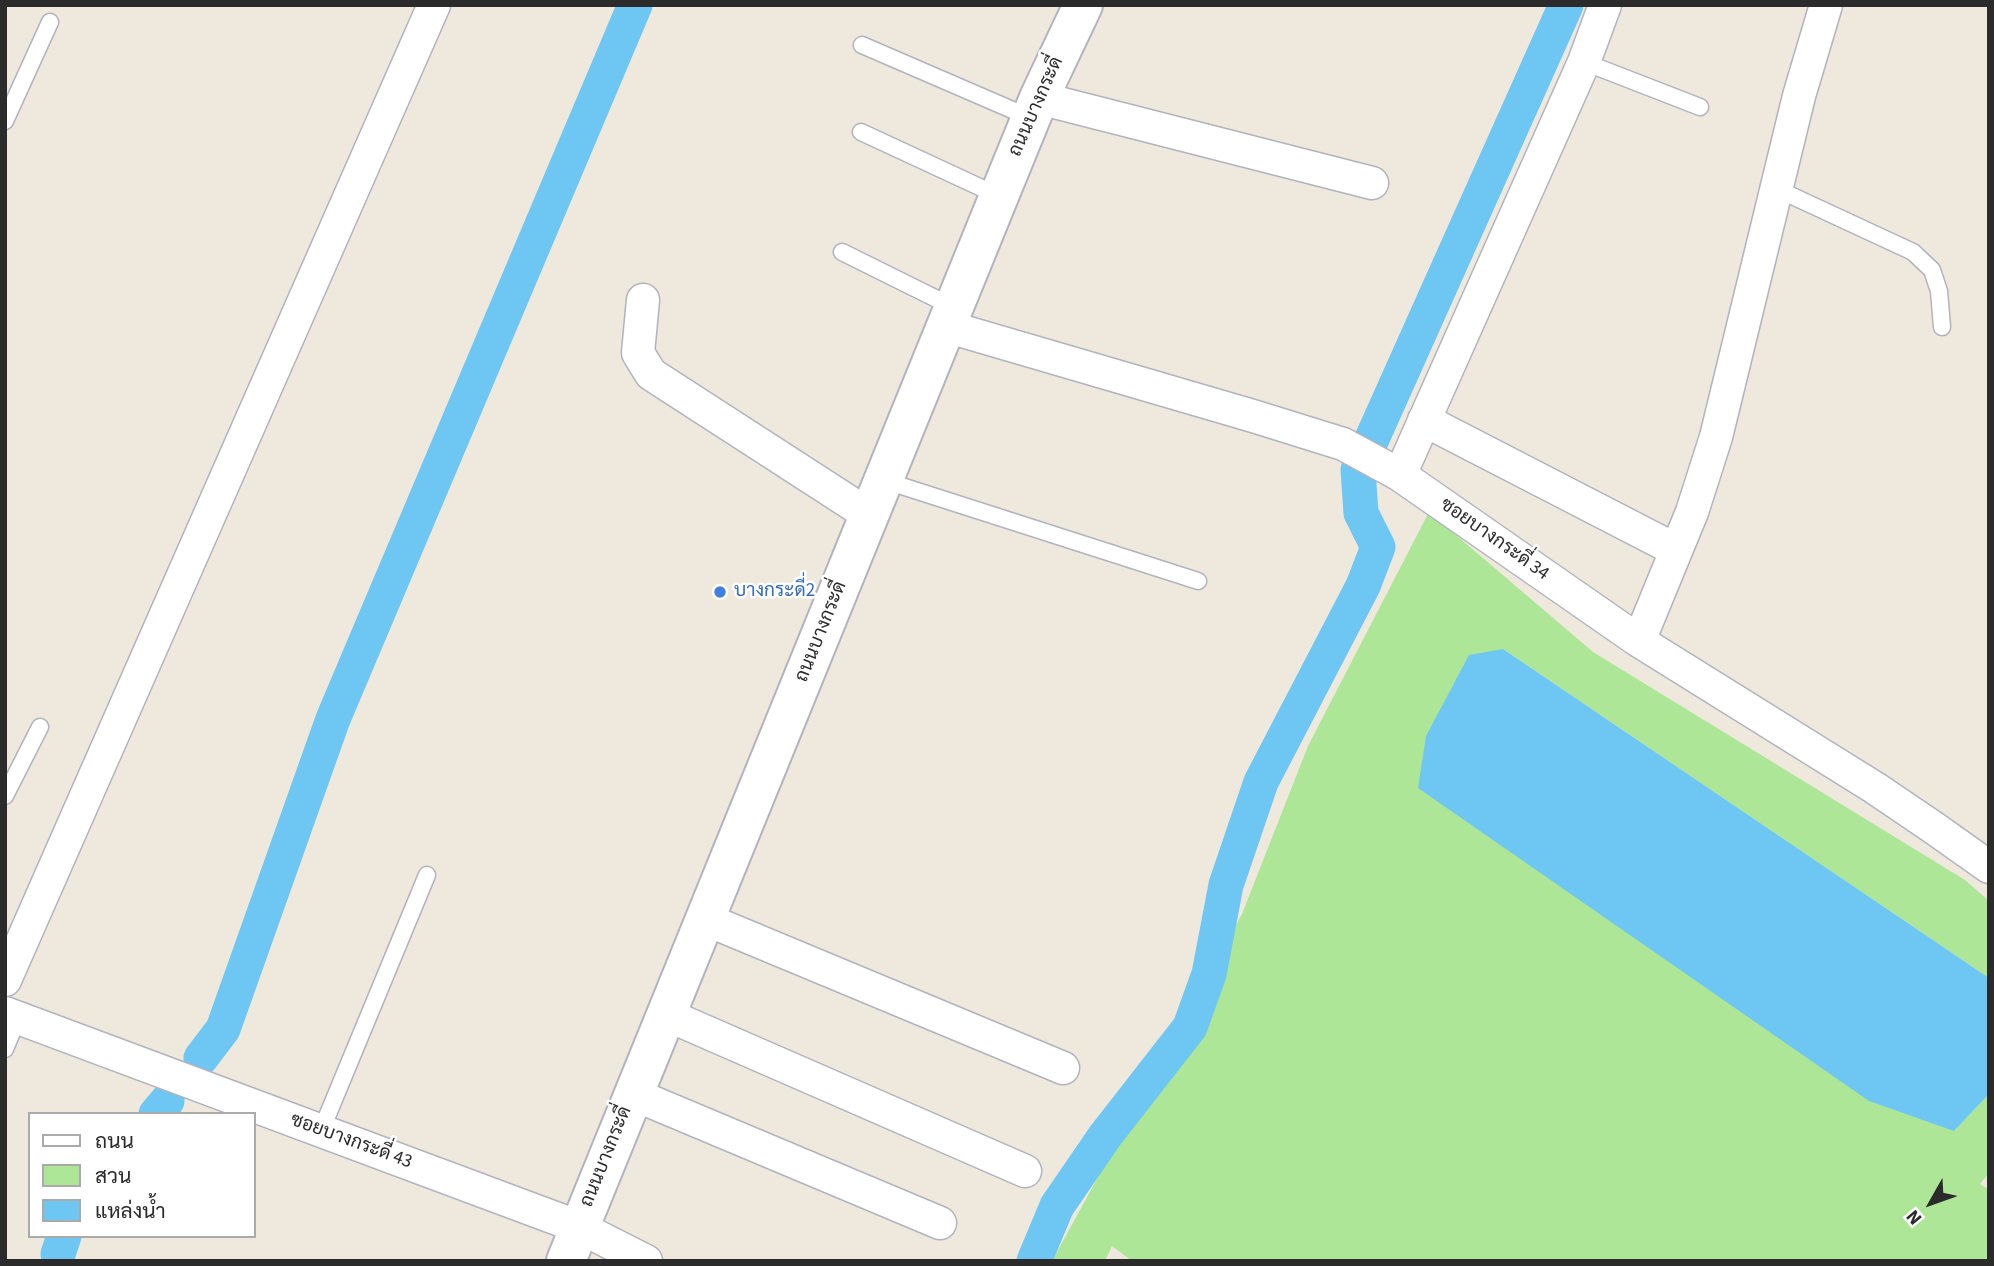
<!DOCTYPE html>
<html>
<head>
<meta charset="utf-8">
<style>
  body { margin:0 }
  #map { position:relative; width:1994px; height:1266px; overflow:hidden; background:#eee8dd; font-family:"Source Sans 3",Sarabun,sans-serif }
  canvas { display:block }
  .frame { position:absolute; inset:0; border:7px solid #2b2b2b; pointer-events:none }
  .legend { position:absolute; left:28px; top:1112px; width:228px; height:126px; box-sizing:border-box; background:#fff; border:2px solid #aaa; margin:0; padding:9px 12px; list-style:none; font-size:21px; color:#2b2b2b }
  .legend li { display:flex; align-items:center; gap:14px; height:35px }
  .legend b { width:35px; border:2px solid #aaa }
  .north { position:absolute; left:1896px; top:1168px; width:70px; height:70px; -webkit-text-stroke:5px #fff; paint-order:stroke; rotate:230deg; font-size:19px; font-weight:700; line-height:28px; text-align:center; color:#2b2b2b }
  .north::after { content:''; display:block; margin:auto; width:24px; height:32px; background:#2b2b2b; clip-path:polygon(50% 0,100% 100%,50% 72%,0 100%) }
</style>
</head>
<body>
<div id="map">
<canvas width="1994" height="1266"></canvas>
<div class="frame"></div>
<ul class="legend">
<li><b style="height:9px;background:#fff"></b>ถนน</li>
<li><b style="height:19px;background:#aee698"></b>สวน</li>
<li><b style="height:19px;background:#6ec7f2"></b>แหล่งน้ำ</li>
</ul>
<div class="north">N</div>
</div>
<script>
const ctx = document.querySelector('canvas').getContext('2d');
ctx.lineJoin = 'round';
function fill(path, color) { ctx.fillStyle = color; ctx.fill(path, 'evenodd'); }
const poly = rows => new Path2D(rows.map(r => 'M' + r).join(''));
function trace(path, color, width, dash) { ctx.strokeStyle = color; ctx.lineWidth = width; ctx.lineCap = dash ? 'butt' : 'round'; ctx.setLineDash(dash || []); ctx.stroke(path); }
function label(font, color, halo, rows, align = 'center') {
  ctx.font = font + ' "Source Sans 3",Sarabun,sans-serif'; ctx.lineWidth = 5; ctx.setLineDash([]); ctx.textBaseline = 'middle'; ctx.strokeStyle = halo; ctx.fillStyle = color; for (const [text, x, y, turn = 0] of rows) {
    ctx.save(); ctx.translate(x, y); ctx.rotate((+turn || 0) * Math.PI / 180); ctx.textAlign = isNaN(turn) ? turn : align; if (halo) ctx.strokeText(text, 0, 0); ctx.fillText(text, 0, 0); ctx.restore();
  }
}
const green = poly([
  [1429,512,1593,652,1965,880,1989,901,1989,978,1503,649,1954,1131,1989,1094,1989,1173,1980,1184,1989,1190,1989,1261,1132,1261,1112,1246,1105,1261,1052,1261,1242,914,1308,746]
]);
const water = poly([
  [1503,649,1989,978,1989,1094,1954,1131,1869,1101,1418,788,1426,736,1469,655]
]);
const canal = poly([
  [201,1058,223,1029,333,719,635,5],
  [156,1114,167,1101],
  [58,1254,64,1236],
  [1034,1261,1057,1206,1105,1136,1190,1027,1209,974,1226,885,1261,782,1363,586,1378,547,1361,513,1358,470,1566,5]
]);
const service = poly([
  [862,45,1031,118],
  [1584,62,1700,107],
  [5,121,50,22],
  [861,132,999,196],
  [1775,188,1913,252,1932,270,1939,291,1942,327],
  [842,252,953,307],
  [883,480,1198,581],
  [5,796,40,727],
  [5,1049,18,1018],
  [321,1131,427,875]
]);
const minor = poly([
  [1039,98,1372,183],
  [643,300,638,353,651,374,869,515],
  [945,326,1253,416,1343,444,1400,475,1639,641,1875,788,1934,828,1989,867],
  [1424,420,1676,550],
  [1400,475,1584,62,1605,5],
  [1639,641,1692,512,1716,437,1799,96,1826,5],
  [705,919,1063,1068],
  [5,980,434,5],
  [5,1013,579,1227,646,1261],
  [665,1014,1025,1171],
  [633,1094,940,1223]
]);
const tertiary = poly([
  [566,1261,999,196,1039,98,1083,5]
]);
const markers = [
  [720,592,7,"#3f7fe0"]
];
const streetNames = [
  ["ถนนบางกระดี่",1037,107,-66],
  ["ซอยบางกระดี่ 34",1494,540,35],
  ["ถนนบางกระดี่",822,632,-68],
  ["ซอยบางกระดี่ 43",351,1142,20],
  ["ถนนบางกระดี่",607,1157,-68]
];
const shopNames = [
  ["บางกระดี่2",734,592]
];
fill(green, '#aee698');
fill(water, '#6ec7f2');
trace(canal, '#6ec7f2', 35);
trace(service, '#b1b3bf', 19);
trace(minor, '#b1b3bf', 35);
trace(tertiary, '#b1b3bf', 42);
trace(service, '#fff', 16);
trace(minor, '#fff', 32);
trace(tertiary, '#fff', 38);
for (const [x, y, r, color] of markers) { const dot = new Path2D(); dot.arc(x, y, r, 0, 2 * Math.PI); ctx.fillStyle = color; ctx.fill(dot); trace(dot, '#fff', 2.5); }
label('19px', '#2b2b2b', '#fff', streetNames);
label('19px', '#366cbe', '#fff', shopNames, 'left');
</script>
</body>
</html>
